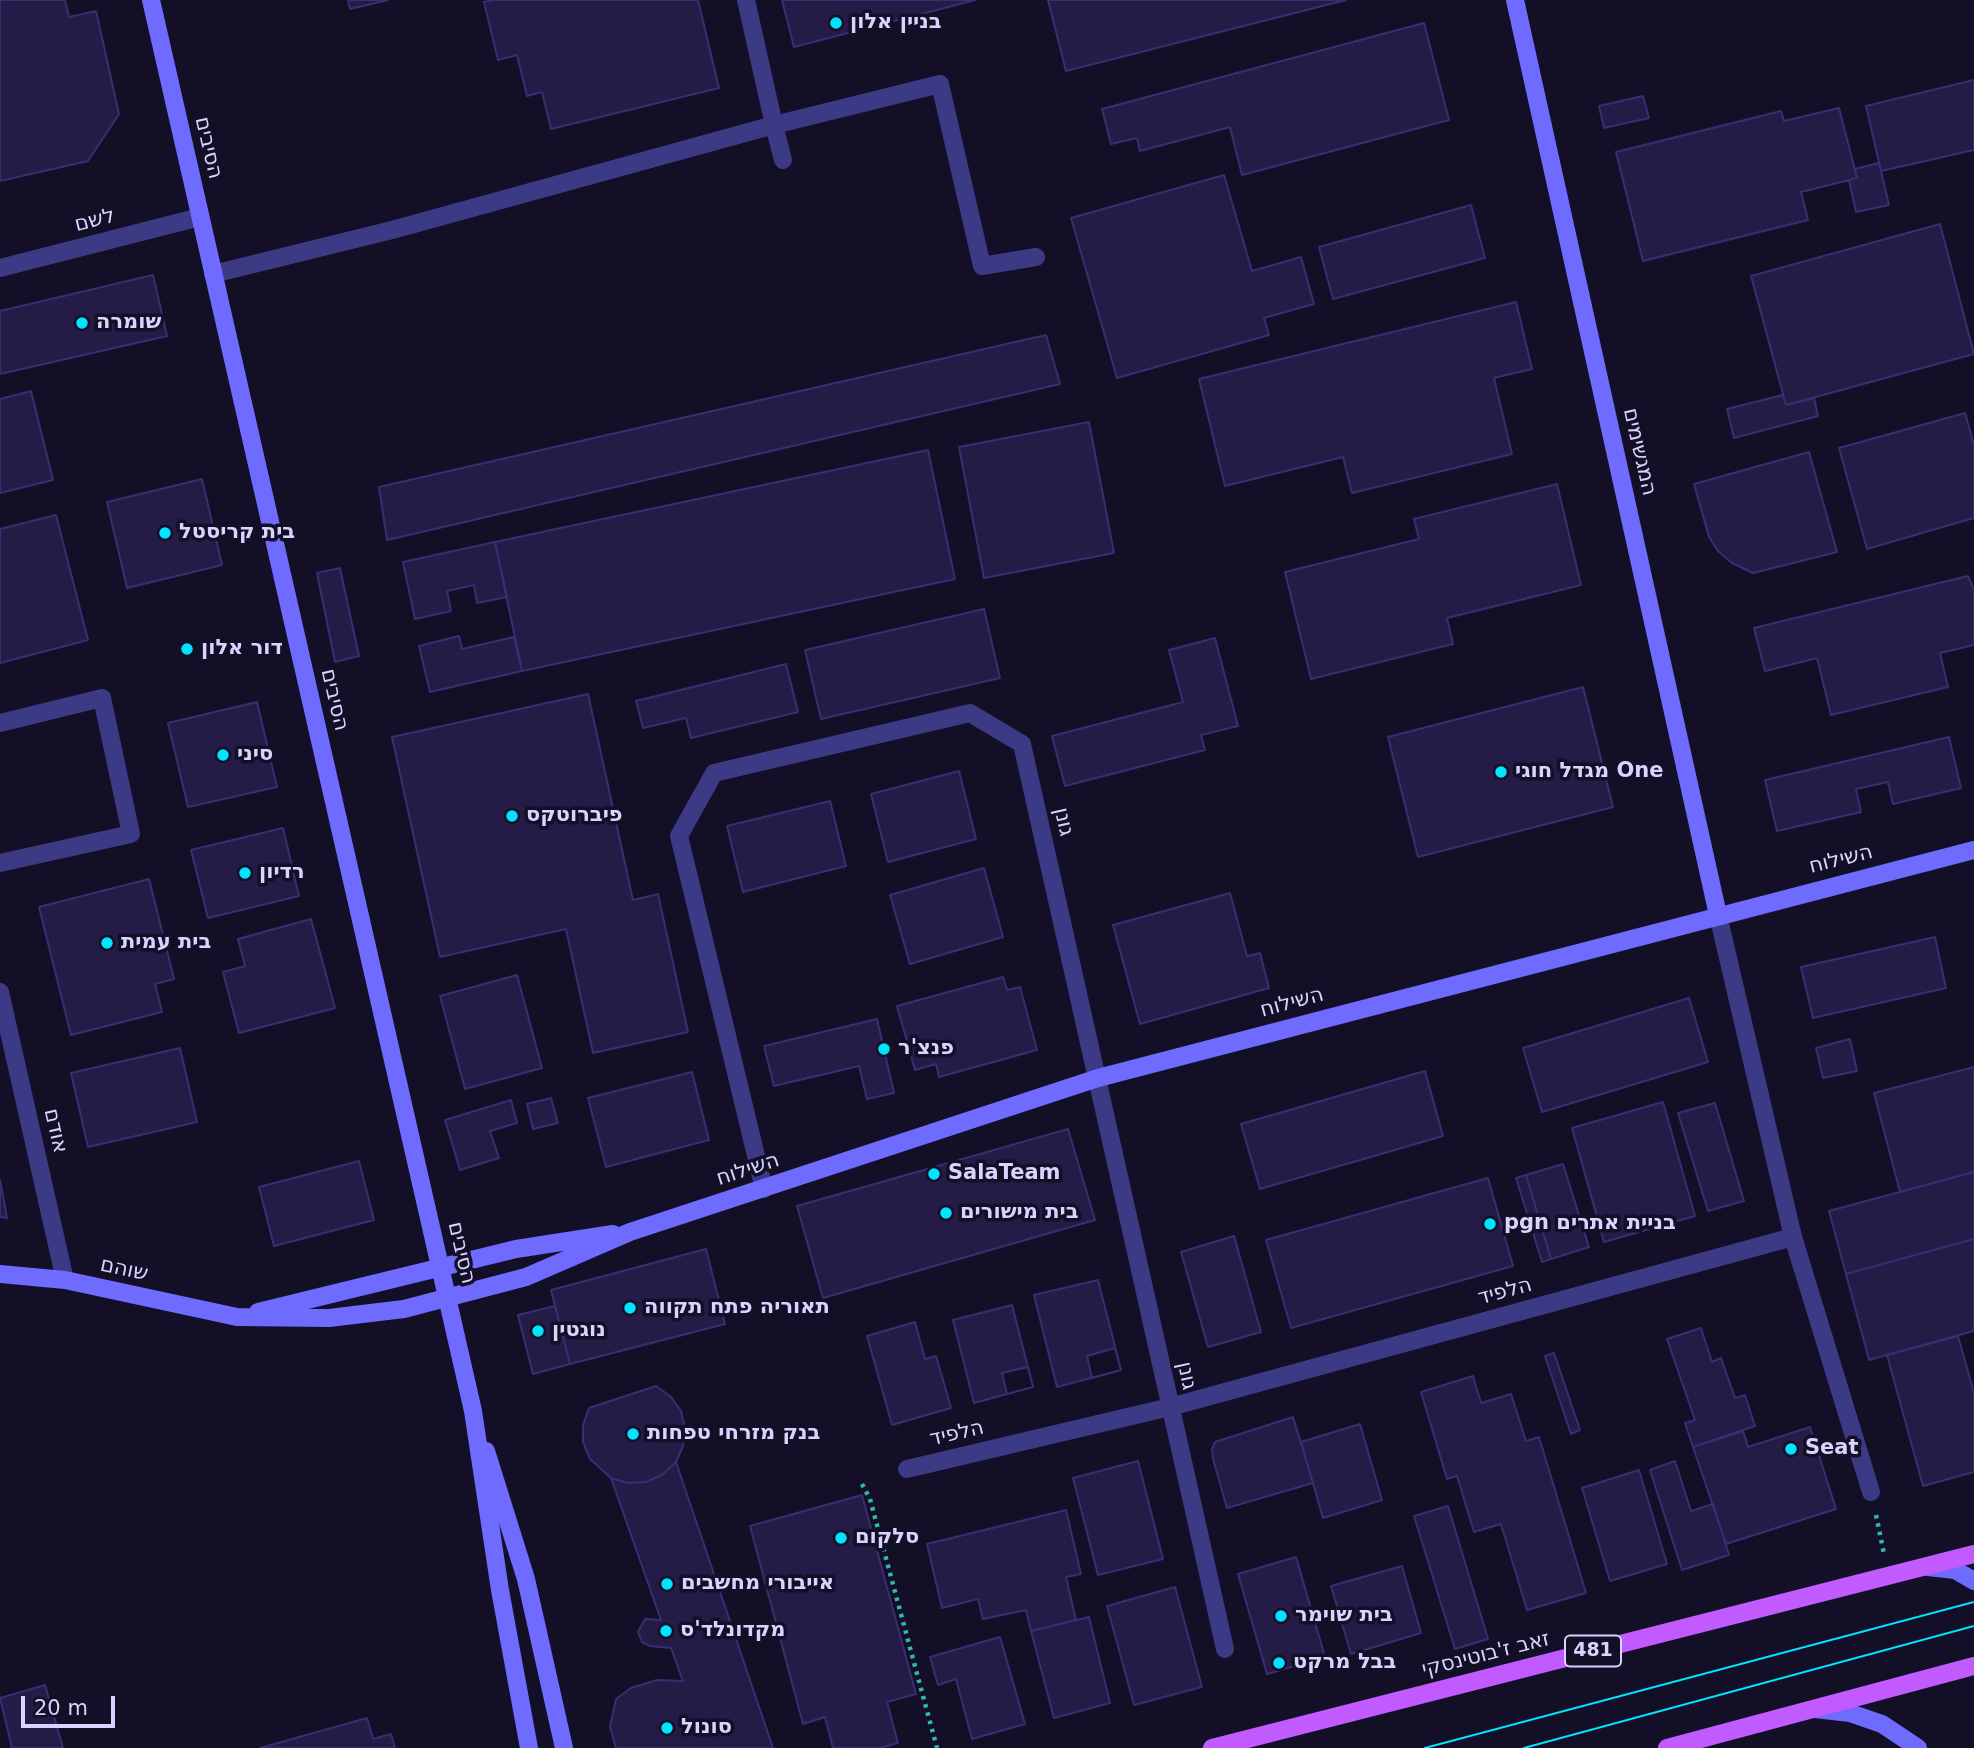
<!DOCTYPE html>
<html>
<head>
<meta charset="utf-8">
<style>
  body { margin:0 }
  #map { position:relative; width:1974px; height:1748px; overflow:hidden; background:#130f26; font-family:"DejaVu Sans",sans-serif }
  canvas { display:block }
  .scale { position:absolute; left:21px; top:1696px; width:94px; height:32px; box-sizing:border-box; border:4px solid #d9d4ff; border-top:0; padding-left:9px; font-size:21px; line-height:24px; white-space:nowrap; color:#d9d4ff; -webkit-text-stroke:5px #130f26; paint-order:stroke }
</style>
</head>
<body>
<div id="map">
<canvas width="1974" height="1748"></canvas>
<div class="scale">20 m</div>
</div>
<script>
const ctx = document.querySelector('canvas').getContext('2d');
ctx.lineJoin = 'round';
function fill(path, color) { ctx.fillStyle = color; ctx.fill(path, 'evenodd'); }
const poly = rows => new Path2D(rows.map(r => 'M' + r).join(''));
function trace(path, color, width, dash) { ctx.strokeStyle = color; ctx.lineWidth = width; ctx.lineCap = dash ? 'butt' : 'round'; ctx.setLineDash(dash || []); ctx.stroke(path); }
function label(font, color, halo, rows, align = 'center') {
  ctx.font = font + ' "DejaVu Sans","Noto Sans Hebrew",sans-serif'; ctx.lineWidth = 7; ctx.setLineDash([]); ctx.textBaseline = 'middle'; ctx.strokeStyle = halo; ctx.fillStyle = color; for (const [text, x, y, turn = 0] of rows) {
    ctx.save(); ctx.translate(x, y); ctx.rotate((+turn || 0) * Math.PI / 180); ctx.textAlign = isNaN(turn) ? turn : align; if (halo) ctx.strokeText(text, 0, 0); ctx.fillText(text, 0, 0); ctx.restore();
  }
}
const building = poly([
  [0,0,65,0,69,17,96,11,119,114,88,161,0,181,0,0],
  [348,0,388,0,350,9,348,0],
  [493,0,698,0,719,88,551,129,542,92,527,96,517,55,498,60,484,2,493,0],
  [782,0,975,0,794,47,782,0],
  [1048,0,1346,0,1066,71,1048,0],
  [1424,23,1449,120,1242,175,1230,127,1140,151,1137,138,1111,144,1102,109,1424,23],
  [1974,80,1974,150,1881,171,1866,106,1974,80],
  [1643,96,1649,118,1604,128,1599,106,1643,96],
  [1839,108,1857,178,1801,192,1808,220,1643,261,1616,152,1781,111,1784,121,1839,108],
  [1879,163,1889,205,1856,212,1849,180,1857,178,1855,169,1879,163],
  [1224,175,1252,271,1301,257,1314,304,1264,318,1269,335,1117,378,1071,218,1224,175],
  [1471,205,1485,258,1333,299,1319,247,1471,205],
  [1940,224,1974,354,1786,405,1751,276,1940,224],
  [153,275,167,336,0,374,0,311,153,275],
  [1516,302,1532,369,1494,378,1512,454,1352,493,1343,457,1225,486,1199,379,1516,302],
  [1046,335,1060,384,387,540,379,487,1046,335],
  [31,391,53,480,0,493,0,399,31,391],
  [1783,395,1786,405,1814,398,1818,416,1734,438,1727,409,1783,395],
  [1965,413,1974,445,1974,518,1867,549,1839,448,1965,413],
  [1089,422,1114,553,984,578,959,447,1089,422],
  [928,450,955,579,522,671,495,542,928,450],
  [1809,452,1837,552,1753,573,1732,563,1718,551,1709,537,1694,484,1809,452],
  [202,479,222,565,127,588,107,502,202,479],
  [1557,484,1581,585,1447,618,1453,644,1311,679,1285,572,1419,539,1414,519,1557,484],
  [56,515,88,640,0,663,0,529,56,515],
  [495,542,507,597,477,603,474,585,447,591,451,611,415,619,403,562,495,542],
  [340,568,359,656,335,662,317,573,340,568],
  [1968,576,1974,590,1974,645,1940,653,1948,687,1831,715,1817,658,1765,671,1754,628,1968,576],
  [984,609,1000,678,821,719,805,650,984,609],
  [459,636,462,649,514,637,522,671,430,692,419,646,459,636],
  [1215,638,1238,726,1201,735,1205,750,1065,786,1052,736,1183,702,1169,650,1215,638],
  [786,664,798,712,691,738,686,718,643,728,636,701,786,664],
  [1583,687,1613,807,1418,857,1388,737,1583,687],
  [588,694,633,900,658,894,688,1032,593,1053,566,929,440,957,392,737,588,694],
  [257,702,277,787,188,807,168,723,257,702],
  [1949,737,1961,788,1893,804,1888,782,1856,789,1861,812,1777,831,1765,780,1949,737],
  [959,771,976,839,888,862,871,794,959,771],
  [830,801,846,866,743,892,727,826,830,801],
  [283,828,299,896,208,918,191,850,283,828],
  [984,868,1003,937,910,964,890,895,984,868],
  [149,879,174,979,155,984,162,1012,71,1035,39,907,149,879],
  [1230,893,1247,956,1260,953,1269,988,1140,1024,1113,925,1230,893],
  [311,919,335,1008,239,1033,223,972,245,966,238,939,311,919],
  [1935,937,1946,988,1813,1018,1801,967,1935,937],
  [517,975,542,1068,465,1089,440,996,517,975],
  [1003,977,1007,990,1020,987,1037,1050,939,1077,936,1064,915,1070,897,1006,1003,977],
  [1689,998,1708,1062,1542,1112,1523,1048,1689,998],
  [877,1019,894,1093,867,1099,859,1066,774,1086,764,1046,877,1019],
  [1850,1039,1857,1071,1823,1078,1816,1048,1850,1039],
  [180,1048,197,1122,88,1147,71,1073,180,1048],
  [1974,1067,1974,1172,1900,1192,1874,1093,1974,1067],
  [1425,1071,1443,1136,1260,1189,1241,1124,1425,1071],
  [692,1072,709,1140,606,1167,588,1098,692,1072],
  [551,1098,558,1123,533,1129,527,1104,551,1098],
  [511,1100,517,1123,490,1131,499,1158,460,1170,445,1120,511,1100],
  [1663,1102,1695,1216,1604,1242,1572,1128,1663,1102],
  [1715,1103,1744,1201,1708,1211,1678,1113,1715,1103],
  [1068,1129,1095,1220,823,1298,797,1206,1068,1129],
  [359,1161,374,1220,274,1246,259,1187,359,1161],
  [1563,1164,1589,1247,1551,1259,1526,1175,1563,1164],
  [1974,1172,1974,1239,1846,1274,1829,1211,1974,1172],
  [1526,1175,1551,1259,1542,1262,1516,1178,1526,1175],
  [1488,1178,1513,1266,1291,1328,1266,1240,1488,1178],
  [0,1180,7,1218,0,1217,0,1180],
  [1234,1236,1261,1332,1208,1347,1181,1252,1234,1236],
  [1974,1239,1974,1331,1869,1360,1846,1274,1974,1239],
  [706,1249,725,1324,570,1364,551,1290,706,1249],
  [1098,1280,1121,1370,1057,1387,1034,1295,1098,1280],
  [1012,1305,1033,1387,974,1403,953,1320,1012,1305],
  [555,1306,570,1364,533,1374,518,1315,555,1306],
  [915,1322,925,1359,936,1356,951,1408,892,1425,867,1336,915,1322],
  [1701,1328,1712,1362,1721,1358,1735,1398,1745,1395,1755,1426,1693,1447,1685,1423,1695,1420,1667,1339,1701,1328],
  [1958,1336,1974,1393,1974,1472,1923,1486,1887,1355,1958,1336],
  [1115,1348,1121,1370,1092,1378,1087,1356,1115,1348],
  [1554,1353,1580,1430,1571,1434,1545,1356,1554,1353],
  [1028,1367,1033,1387,1007,1394,1002,1373,1028,1367],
  [1473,1376,1481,1403,1511,1394,1526,1441,1539,1437,1586,1593,1527,1610,1501,1524,1474,1532,1457,1476,1447,1479,1421,1392,1473,1376],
  [656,1386,671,1397,681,1411,685,1428,683,1446,676,1462,662,1475,646,1482,628,1483,611,1478,590,1459,583,1442,583,1425,589,1408,656,1386],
  [1293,1417,1313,1483,1227,1508,1213,1459,1212,1449,1215,1442,1293,1417],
  [1360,1424,1382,1500,1323,1518,1301,1442,1360,1424],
  [1810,1427,1836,1509,1726,1544,1693,1447,1743,1431,1748,1447,1810,1427],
  [1138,1461,1163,1559,1098,1575,1073,1478,1138,1461],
  [1675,1461,1691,1511,1713,1504,1729,1555,1682,1570,1650,1470,1675,1461],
  [676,1462,773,1748,616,1748,610,1727,616,1699,631,1688,657,1680,683,1681,671,1648,650,1646,642,1642,638,1632,645,1619,661,1620,611,1478,628,1483,646,1482,662,1475,676,1462],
  [1639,1470,1667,1564,1610,1581,1582,1488,1639,1470],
  [862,1495,916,1694,887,1702,898,1743,880,1748,833,1748,825,1717,803,1724,750,1526,862,1495],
  [1448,1506,1488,1639,1455,1649,1414,1516,1448,1506],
  [1066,1510,1081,1574,1066,1577,1076,1620,1031,1631,1026,1610,983,1619,978,1599,942,1608,927,1544,1066,1510],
  [1296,1557,1325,1657,1267,1674,1238,1574,1296,1557],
  [1402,1566,1421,1633,1351,1654,1331,1586,1402,1566],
  [1175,1587,1202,1687,1134,1705,1107,1606,1175,1587],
  [1089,1617,1110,1703,1054,1718,1031,1631,1089,1617],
  [1000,1637,1025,1724,972,1739,956,1679,938,1685,930,1657,1000,1637],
  [45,1685,63,1748,12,1748,0,1698,45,1685],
  [367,1718,373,1739,391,1734,395,1748,260,1748,367,1718]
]);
const path = poly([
  [862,1484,870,1499,937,1748],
  [1876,1515,1884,1554]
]);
const lane = poly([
  [783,160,774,125,940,84,982,266,1036,257],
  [213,274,392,230,774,125,746,0],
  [0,723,102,698,131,834,0,863],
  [1793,1237,1871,1492]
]);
const street = poly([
  [0,268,200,217],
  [0,992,65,1280],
  [764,1189,679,836,714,773,970,713,1022,744,1225,1649],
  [907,1469,1170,1407,1793,1237,1718,915]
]);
const secondary = poly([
  [151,0,473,1411,500,1590,529,1748],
  [1515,0,1718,915],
  [0,1274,65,1280,237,1317,329,1318,404,1309,526,1277,630,1232,1098,1078,1974,850],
  [258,1312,516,1249,613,1234],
  [486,1451,526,1579,564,1748],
  [1928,1567,1955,1570,1974,1581],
  [1815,1709,1850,1713,1882,1724,1918,1748]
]);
const primary = poly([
  [1212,1748,1974,1554],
  [1667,1748,1974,1666]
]);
const tram = poly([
  [1425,1748,1974,1602],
  [1524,1748,1974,1626]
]);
const markers = [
  [836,23,7,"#00e5ff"],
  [82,323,7,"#00e5ff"],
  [165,533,7,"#00e5ff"],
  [187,649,7,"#00e5ff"],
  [223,755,7,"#00e5ff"],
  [1501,772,7,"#00e5ff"],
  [512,816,7,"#00e5ff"],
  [245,873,7,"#00e5ff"],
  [107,943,7,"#00e5ff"],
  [884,1049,7,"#00e5ff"],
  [934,1174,7,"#00e5ff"],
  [946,1213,7,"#00e5ff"],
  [1490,1224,7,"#00e5ff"],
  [630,1308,7,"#00e5ff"],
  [538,1331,7,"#00e5ff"],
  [633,1434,7,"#00e5ff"],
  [1791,1449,7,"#00e5ff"],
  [841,1538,7,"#00e5ff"],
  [667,1584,7,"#00e5ff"],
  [1281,1616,7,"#00e5ff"],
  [666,1631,7,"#00e5ff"],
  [1279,1663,7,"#00e5ff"],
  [667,1728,7,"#00e5ff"]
];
const shields = [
  [1593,1651,56]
];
const shieldNames = [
  ["481",1593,1651]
];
const poiNames = [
  ["בניין אלון",850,23],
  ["שומרה",96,323],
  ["בית קריסטל",179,533],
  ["דור אלון",201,649],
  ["סיני",237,755],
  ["מגדל חוגי One",1515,772],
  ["פיברוטקס",526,816],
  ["רדיון",259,873],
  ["בית עמית",121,943],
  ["פנצ'ר",898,1049],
  ["SalaTeam",948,1174],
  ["בית מישורים",960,1213],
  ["pgn בניית אתרים",1504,1224],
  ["תאוריה פתח תקווה",644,1308],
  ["נוגטין",552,1331],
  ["בנק מזרחי טפחות",647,1434],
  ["Seat",1805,1449],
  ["סלקום",855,1538],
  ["אייבורי מחשבים",681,1584],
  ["בית שוימר",1295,1616],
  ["מקדונלד'ס",680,1631],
  ["בבל מרקט",1293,1663],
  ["סונול",681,1728]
];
const streetNames = [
  ["הסיבים",208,148,77],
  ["לשם",95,221,-14],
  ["המגשימים",1639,452,77],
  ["הסיבים",334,700,77],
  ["גונן",1063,822,77],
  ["השילוח",1841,860,-14],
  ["השילוח",1292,1003,-15],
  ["אודם",55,1131,77],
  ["השילוח",748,1170,-18],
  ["הסיבים",461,1253,77],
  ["שוהם",124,1270,12],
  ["הלפיד",1505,1292,-15],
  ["גונן",1186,1376,78],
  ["הלפיד",957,1434,-13],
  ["זאב ז'בוטינסקי",1486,1655,-14]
];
fill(building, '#241b47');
trace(building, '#3b2d73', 2);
trace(path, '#2fb8b0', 4.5, [3.5, 5]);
trace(lane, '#3d3a85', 18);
trace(street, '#3d3a85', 18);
trace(secondary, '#6f6bff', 18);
trace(primary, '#c25bff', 18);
trace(tram, '#00e5ff', 2);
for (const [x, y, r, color] of markers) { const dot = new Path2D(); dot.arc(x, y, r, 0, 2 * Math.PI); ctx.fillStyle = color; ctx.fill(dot); trace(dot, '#130f26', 2.5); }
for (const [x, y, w] of shields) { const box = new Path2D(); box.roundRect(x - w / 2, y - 15.5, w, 31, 5); ctx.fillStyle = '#130f26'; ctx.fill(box); trace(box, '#d9d4ff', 2); }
label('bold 19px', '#d9d4ff', null, shieldNames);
label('bold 21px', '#d9d4ff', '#130f26', poiNames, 'left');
label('21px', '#d9d4ff', '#130f26', streetNames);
</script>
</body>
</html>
